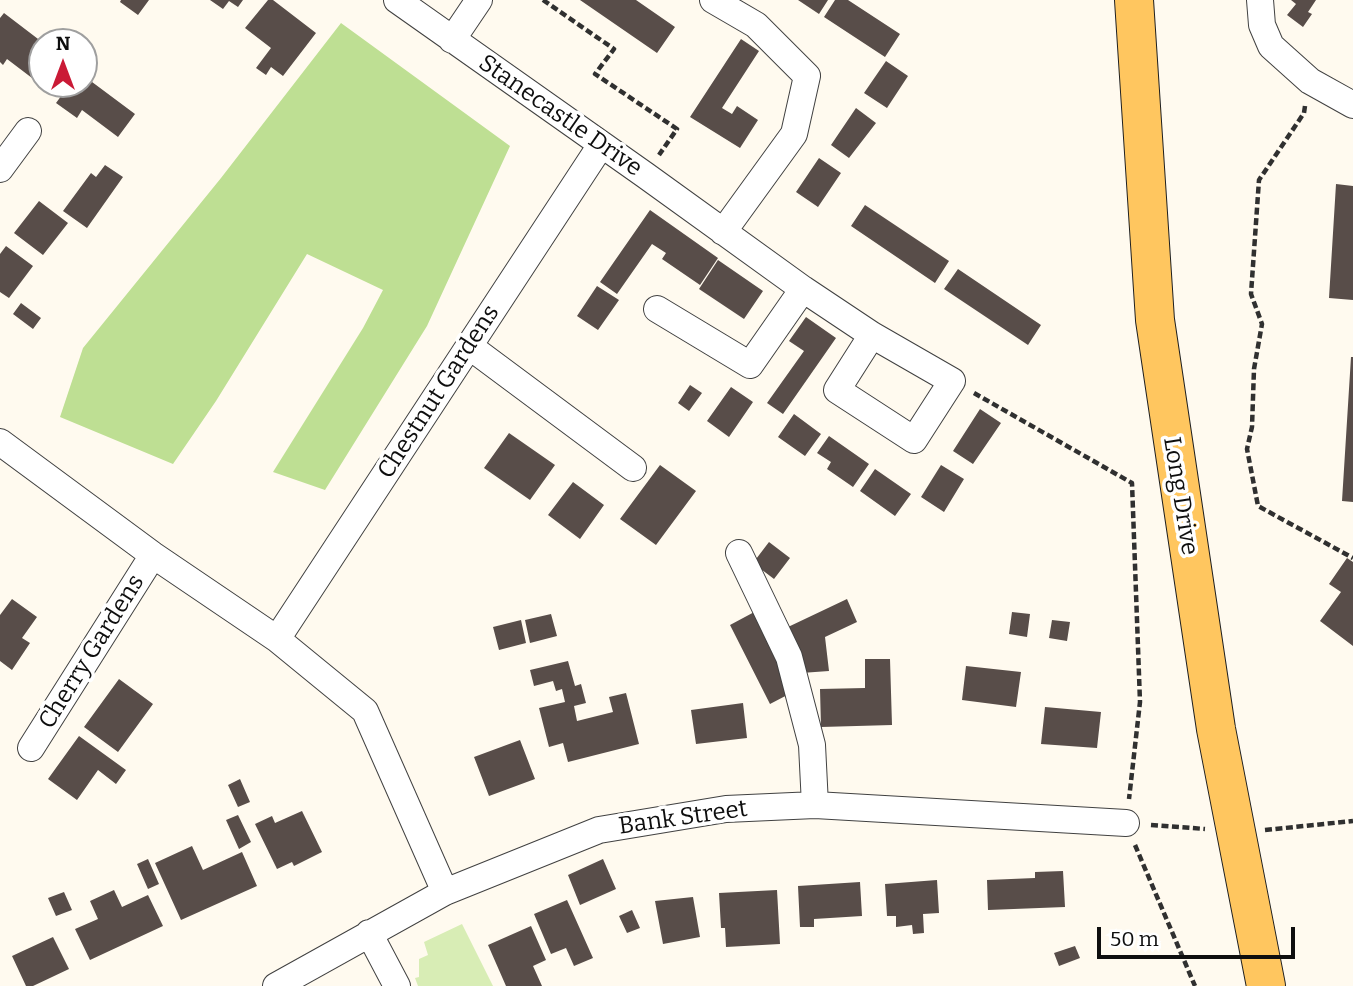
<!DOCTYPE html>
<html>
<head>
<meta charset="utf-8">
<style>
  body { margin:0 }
  #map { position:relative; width:1353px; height:986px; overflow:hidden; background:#fffaef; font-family:Bitter,serif }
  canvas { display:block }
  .north { position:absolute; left:28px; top:28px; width:70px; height:70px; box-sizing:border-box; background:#fff; border:2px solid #9f9f9f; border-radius:50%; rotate:0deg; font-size:19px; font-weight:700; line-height:28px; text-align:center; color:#0e0e0e }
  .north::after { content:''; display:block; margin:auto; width:24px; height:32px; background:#ca1a36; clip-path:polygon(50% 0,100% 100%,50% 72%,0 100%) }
  .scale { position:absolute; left:1097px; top:927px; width:198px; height:32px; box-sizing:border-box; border:4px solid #0e0e0e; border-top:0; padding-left:9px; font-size:21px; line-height:24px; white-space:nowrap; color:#0e0e0e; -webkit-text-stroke:5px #fff; paint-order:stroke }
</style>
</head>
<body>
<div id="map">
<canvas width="1353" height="986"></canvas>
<div class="north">N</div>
<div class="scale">50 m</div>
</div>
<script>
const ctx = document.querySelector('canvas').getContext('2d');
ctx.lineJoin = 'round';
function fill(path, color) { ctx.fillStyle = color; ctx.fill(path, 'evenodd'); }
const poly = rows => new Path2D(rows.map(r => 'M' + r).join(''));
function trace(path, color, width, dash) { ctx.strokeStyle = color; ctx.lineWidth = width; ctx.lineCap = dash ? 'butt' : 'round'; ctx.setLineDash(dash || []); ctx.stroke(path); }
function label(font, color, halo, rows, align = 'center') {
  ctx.font = font + ' Bitter,serif'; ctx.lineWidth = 7; ctx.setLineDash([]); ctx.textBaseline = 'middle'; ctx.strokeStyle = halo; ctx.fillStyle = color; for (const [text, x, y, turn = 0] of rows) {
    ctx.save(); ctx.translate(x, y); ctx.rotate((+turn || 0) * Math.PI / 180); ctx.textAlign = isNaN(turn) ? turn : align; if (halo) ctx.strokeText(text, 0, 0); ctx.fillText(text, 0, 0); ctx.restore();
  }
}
const green = poly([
  [462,924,493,986,418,986,415,978,419,977,419,959,428,955,424,942]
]);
const forest = poly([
  [341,23,510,146,427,326,325,490,273,472,363,328,383,290,307,254,216,401,173,464,60,417,83,348,221,178]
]);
const building = poly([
  [121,0,149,0,138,15,120,2],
  [210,0,243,0,238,7,229,1,223,9],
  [268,0,273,0,316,33,283,76,271,67,266,75,256,68,271,48,245,28],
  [580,0,636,0,675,27,657,53],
  [798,0,828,0,819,14],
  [835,0,848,0,900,34,885,57,824,17],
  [1291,0,1316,0,1308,12,1312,14,1303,27,1287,15,1296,4],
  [4,13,42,42,42,71,39,69,32,78,7,59,3,65,0,62,0,18],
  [741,39,759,51,722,108,732,114,737,106,758,120,740,148,690,117],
  [886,61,908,76,887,108,864,93],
  [84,76,135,114,118,137,82,110,77,118,56,103,70,84,84,84],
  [856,108,876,123,849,158,831,145],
  [819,158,841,173,818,207,796,192],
  [105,165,123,177,87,228,63,211,91,173,96,177],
  [1336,184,1353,186,1353,300,1329,298],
  [39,201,68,223,43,255,14,233],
  [865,205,949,261,935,283,851,226],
  [650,210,718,258,700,285,662,259,666,253,652,244,617,294,600,282],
  [6,246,33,266,9,298,0,292,0,254],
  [718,260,763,291,744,319,699,289],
  [958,269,1041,325,1028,345,944,289],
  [597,286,619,300,598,330,577,316],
  [21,303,41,318,33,329,13,314],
  [806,317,836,338,783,414,767,403,804,351,789,341],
  [1351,357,1353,357,1353,502,1342,501],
  [690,385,702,393,689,411,678,403],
  [731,387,753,402,729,437,707,421],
  [980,409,1001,423,973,464,953,451],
  [794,414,821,434,805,456,778,437],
  [509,433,555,465,530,500,484,468],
  [829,436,869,464,853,487,827,469,831,462,817,453],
  [660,465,696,491,656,545,620,519],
  [941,465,964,479,944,512,921,497],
  [875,469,911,494,895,516,860,491],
  [573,482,604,505,580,539,548,515],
  [769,542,790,558,774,579,753,563],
  [1347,558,1353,562,1353,646,1320,621,1341,592,1329,584],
  [12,599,37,617,22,638,30,643,12,670,0,661,0,615],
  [847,599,857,622,825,637,829,671,801,673,788,627],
  [758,610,793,692,770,704,730,625],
  [1012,612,1030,614,1027,637,1009,634],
  [551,614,557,636,530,643,525,620],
  [521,620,526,643,499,650,493,627],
  [1052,620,1070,622,1067,641,1049,638],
  [865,659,890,659,892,725,821,727,820,689,865,688],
  [568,661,575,686,581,684,586,703,574,706,577,721,613,712,609,697,626,693,639,744,568,762,563,743,549,747,539,708,565,702,562,689,556,691,553,681,534,686,530,670],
  [966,666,1021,672,1016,707,962,700],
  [119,679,153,704,118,752,84,727],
  [743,703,747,738,696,744,691,710],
  [1045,707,1101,712,1097,748,1041,744],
  [79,736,126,770,116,784,98,770,77,800,48,779],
  [520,740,535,779,489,796,474,757],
  [240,779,250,802,238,807,228,785],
  [302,811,322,852,294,866,292,862,277,869,255,824,272,816,275,823],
  [238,815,251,842,239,849,226,820],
  [192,846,203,870,242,852,257,886,181,920,155,863],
  [148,859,159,884,148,889,137,864],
  [603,859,616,889,580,905,568,875],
  [1063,871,1065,907,988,910,987,880,1035,878,1035,872],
  [937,880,939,913,923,914,924,933,913,934,912,925,896,927,896,916,887,916,885,884],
  [860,882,862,916,814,919,814,927,800,927,798,886],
  [114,890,122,907,148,895,163,926,90,960,75,929,98,919,90,901],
  [777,890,780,944,726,947,725,928,721,928,719,893],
  [64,892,72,910,56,916,48,898],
  [693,897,700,937,663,944,655,901],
  [567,900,593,958,574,966,566,948,551,954,534,914],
  [632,910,640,928,627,933,619,916],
  [531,926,546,960,533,966,542,986,506,986,488,945],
  [53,937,69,969,33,986,26,986,12,956],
  [1075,946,1080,958,1059,966,1054,953]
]);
const path = poly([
  [543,0,614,49,595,74,677,129,659,155],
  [1305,106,1304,113,1259,180,1251,294,1262,324,1254,369,1252,427,1247,449,1258,506,1353,558],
  [974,393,1132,483,1140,702,1129,799],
  [1151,825,1205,829],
  [1265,830,1353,821],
  [1135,845,1195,986]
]);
const minor = poly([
  [397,0,645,175,803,289,872,335,952,381,914,440,837,390,872,335],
  [713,0,756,25,807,76,794,134,723,232],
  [1260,0,1262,25,1271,46,1310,81,1353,105],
  [452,40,479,0],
  [0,169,28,131],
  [657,309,750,365,803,289],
  [469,346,633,468],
  [0,442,153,555,277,639,365,711,445,892],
  [739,553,789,657,812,745,815,805],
  [277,639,601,145],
  [31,748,153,555],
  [369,933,397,986],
  [276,986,445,892,599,830,726,809,815,805,1126,823]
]);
const primary = poly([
  [1134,0,1155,320,1216,729,1266,986]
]);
const streetNames = [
  ["Stanecastle Drive",560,116,35],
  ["Chestnut Gardens",439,392,-57],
  ["Long Drive",1180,496,81],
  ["Cherry Gardens",92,652,-58],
  ["Bank Street",683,818,-8]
];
fill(green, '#d8edb5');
fill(forest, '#bedf93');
fill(building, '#584d49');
trace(minor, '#414141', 28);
trace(primary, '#1f1f1f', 40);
trace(path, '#303030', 4.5, [7, 3.5]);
trace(minor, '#fff', 26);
trace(primary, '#ffc65f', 38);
label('24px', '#0e0e0e', '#fff', streetNames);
</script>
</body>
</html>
